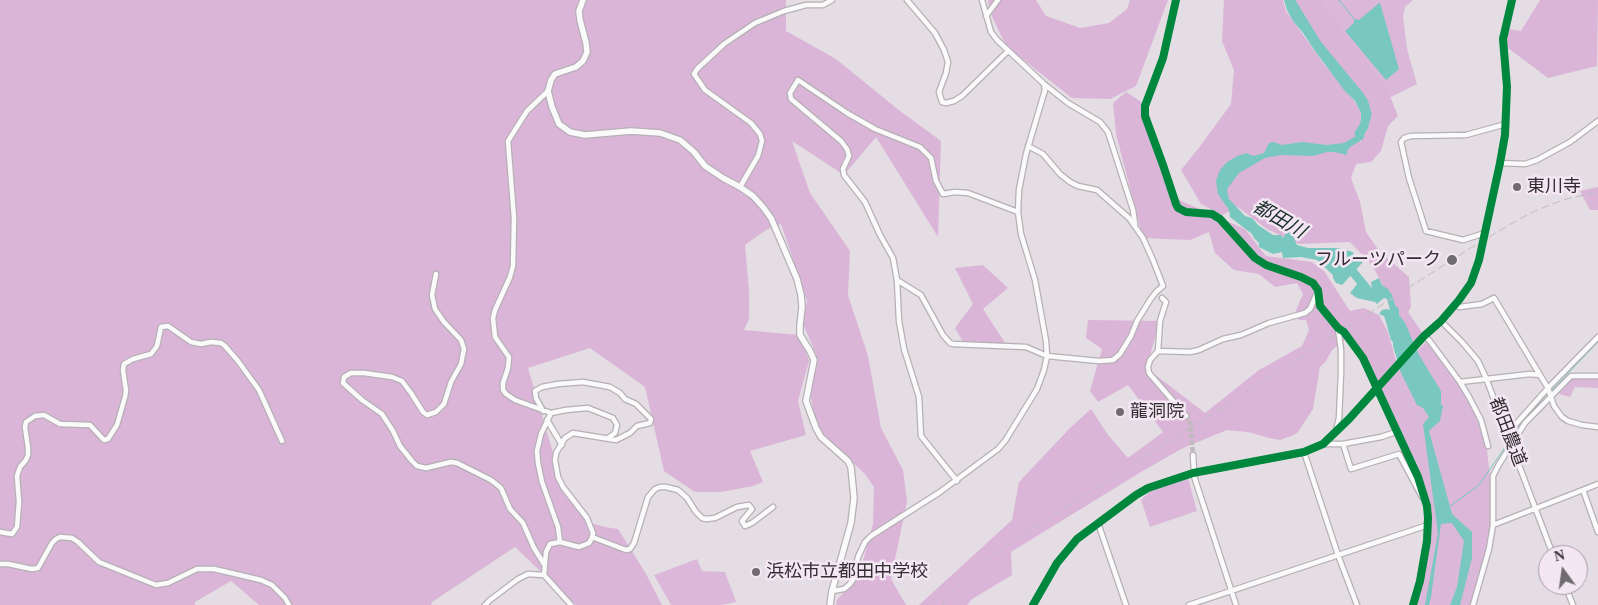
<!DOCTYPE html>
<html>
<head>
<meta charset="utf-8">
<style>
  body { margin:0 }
  #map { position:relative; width:1598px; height:605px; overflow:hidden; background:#e4dde3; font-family:"Times New Roman",serif }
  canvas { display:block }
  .north { position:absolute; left:1538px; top:545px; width:50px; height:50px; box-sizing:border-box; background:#f4e7f3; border:1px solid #a69da5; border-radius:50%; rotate:346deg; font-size:14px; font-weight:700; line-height:20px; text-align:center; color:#322d31 }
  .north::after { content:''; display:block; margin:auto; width:18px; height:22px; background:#706b6f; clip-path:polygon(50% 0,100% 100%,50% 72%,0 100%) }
</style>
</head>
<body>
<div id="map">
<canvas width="1598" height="605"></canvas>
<div class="north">N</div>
</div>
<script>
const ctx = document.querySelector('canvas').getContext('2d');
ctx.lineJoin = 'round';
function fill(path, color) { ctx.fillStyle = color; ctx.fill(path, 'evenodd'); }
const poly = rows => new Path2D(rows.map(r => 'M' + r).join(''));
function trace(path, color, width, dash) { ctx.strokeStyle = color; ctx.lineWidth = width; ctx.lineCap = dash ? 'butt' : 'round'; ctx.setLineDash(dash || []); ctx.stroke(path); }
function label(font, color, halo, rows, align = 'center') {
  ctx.font = font + ' "Times New Roman","Noto Sans JP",serif'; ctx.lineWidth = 5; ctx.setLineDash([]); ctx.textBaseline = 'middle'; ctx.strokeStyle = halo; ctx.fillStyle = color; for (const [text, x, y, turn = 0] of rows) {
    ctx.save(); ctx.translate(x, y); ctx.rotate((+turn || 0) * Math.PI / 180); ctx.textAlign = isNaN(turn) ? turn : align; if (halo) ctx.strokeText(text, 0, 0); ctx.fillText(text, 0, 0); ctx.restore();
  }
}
const green = poly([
  [1295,0,1413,0,1405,7,1403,16,1407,49,1417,84,1391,97,1374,102],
  [1426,342,1450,371,1473,408,1487,450,1492,494,1489,538,1482,572,1471,605,1414,605,1424,559,1428,512,1426,498,1379,390],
  [1598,376,1598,388,1575,387,1570,397,1559,394,1572,377],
  [1188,478,1197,511,1150,527,1141,500,1152,490],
  [697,559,702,571,725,572,736,602,721,605,671,605,654,575]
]);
const forest = poly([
  [0,0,786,0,786,31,836,59,900,111,941,141,938,237,876,137,844,175,792,141,810,193,850,251,848,295,868,356,881,428,903,470,907,501,891,579,906,605,836,605,837,600,859,575,873,524,874,487,865,474,816,428,811,397,816,354,803,324,807,301,781,224,766,230,745,245,749,291,749,319,744,330,800,335,809,361,798,401,806,435,750,451,763,482,753,486,721,492,695,492,664,471,645,387,590,348,528,368,563,487,590,523,605,527,618,529,645,572,662,605,576,605,515,547,432,602,431,605,259,605,231,581,195,602,195,605,0,605],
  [988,0,1036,0,1046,16,1080,28,1109,23,1127,9,1130,0,1168,0,1136,86,1110,99,1072,98,1006,46,990,12],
  [1224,0,1283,0,1286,11,1324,64,1355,102,1361,113,1360,143,1369,116,1358,91,1313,39,1291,0,1319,0,1387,89,1398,116,1388,126,1381,151,1371,162,1356,164,1351,178,1360,202,1366,232,1380,252,1409,277,1411,307,1408,312,1423,334,1414,343,1372,265,1350,242,1299,244,1267,229,1238,207,1222,215,1201,204,1181,170,1201,145,1231,104,1234,70,1222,41],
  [1540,0,1598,0,1597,66,1548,78,1500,42,1502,28,1521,31],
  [1126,92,1146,105,1170,196,1245,229,1266,256,1312,262,1324,271,1350,311,1364,308,1379,315,1388,332,1396,361,1377,382,1363,353,1349,336,1332,350,1326,361,1320,367,1313,409,1298,432,1294,435,1280,440,1269,438,1248,432,1227,430,1183,448,1141,472,1011,552,1012,575,972,599,967,605,919,605,1012,520,1019,482,1069,429,1091,409,1108,435,1128,458,1163,432,1128,385,1098,402,1090,391,1102,349,1086,338,1088,320,1160,321,1151,352,1145,369,1157,376,1205,413,1259,370,1302,346,1309,330,1306,320,1299,320,1294,315,1303,294,1297,283,1275,287,1259,274,1234,270,1215,253,1209,232,1190,240,1143,238,1116,134,1113,103],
  [1598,187,1598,210,1590,210,1580,191],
  [983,265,1008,288,983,309,1007,346,966,347,955,328,973,304,955,268]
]);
const water = poly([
  [1284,0,1289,0,1299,22,1318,50,1336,73,1356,95,1364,111,1365,126,1364,137,1363,139,1350,147,1347,151,1347,155,1335,152,1327,152,1313,156,1281,155,1265,158,1239,173,1227,189,1228,196,1229,199,1245,216,1252,218,1258,225,1273,235,1281,235,1283,238,1288,231,1292,234,1297,245,1308,248,1337,248,1353,252,1354,256,1363,260,1362,263,1342,285,1336,283,1333,278,1333,275,1317,260,1301,257,1283,258,1282,252,1273,254,1259,247,1259,243,1254,238,1252,234,1230,217,1229,210,1218,194,1216,181,1220,170,1226,163,1237,156,1247,153,1253,156,1264,153,1269,143,1274,142,1282,145,1302,142,1327,145,1344,143,1356,136,1361,127,1361,113,1355,101,1344,90,1315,51,1303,33,1293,21,1287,10],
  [1380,3,1399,69,1386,80,1345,31,1354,23,1354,19,1359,20,1378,4],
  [1379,278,1382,285,1388,289,1392,295,1395,305,1399,309,1399,315,1405,323,1419,355,1441,391,1441,405,1443,405,1440,421,1429,431,1452,514,1472,532,1472,558,1460,605,1450,605,1457,587,1464,541,1452,523,1441,524,1431,597,1429,605,1425,605,1438,533,1423,424,1429,417,1423,408,1417,405,1401,373,1393,346,1393,342,1391,340,1386,322,1384,316,1379,314,1382,310,1387,309,1390,310,1387,299,1384,298,1377,304,1375,302,1357,298,1350,293,1358,283,1369,290,1372,288,1371,282]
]);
const stream = poly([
  [1339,0,1354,19],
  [1552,390,1598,342],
  [1510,439,1524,419,1549,392],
  [1449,507,1479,485,1508,443]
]);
const river = poly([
  [1290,0,1317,44,1359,95,1364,103,1367,114,1364,126,1359,134],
  [1345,268,1353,272,1371,294]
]);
const minorTunnel = poly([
  [1186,416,1190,421,1193,455]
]);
const minor = poly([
  [907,0,935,33,944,50,948,62,946,73,939,92,942,102,946,103,954,101,962,96,1008,51],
  [1176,0,1163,58,1145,106,1145,116,1163,165,1176,204,1178,208,1186,212,1212,214,1220,219,1255,258,1266,265,1301,277,1313,283,1318,290,1320,306,1338,328,1344,332,1363,358,1418,477,1427,506,1428,518,1427,541,1420,581,1413,605],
  [986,16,998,0],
  [1044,84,1068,103,1100,122,1108,132,1133,210,1135,224],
  [548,91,527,111,508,141,514,218,513,266,510,277,495,310,493,318,495,337,509,357,508,368,503,383,503,390,506,394,515,400,551,413,566,410,588,408,613,418,617,425,615,433,608,438],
  [1500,163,1525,164,1537,160,1570,142,1598,121],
  [740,187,758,156,762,141,760,134,751,123,705,90,694,74,697,69,724,44,755,23,784,11,806,5,823,5,832,0],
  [1485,233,1463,240,1426,231,1409,178,1401,142,1404,138,1411,136,1466,135,1506,124],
  [436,274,432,295,435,309,444,322,461,340,464,349,461,364,451,382,444,404,436,412,427,415,423,412,411,393,402,381,392,377,364,373,351,373,344,377,343,383,362,400,382,414,393,431,400,446,412,461,417,466,426,468,451,462,457,463,491,480,501,488,510,509,523,523,534,548,544,564],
  [897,280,921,295,943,335,950,343,953,344,1026,347,1047,356,1099,361,1113,360,1120,354,1131,336,1137,321,1150,300,1156,292,1163,286,1153,260,1143,238,1129,218,1097,190,1078,186,1070,182,1060,174,1043,154,1028,146],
  [1455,306,1460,307,1482,304,1494,298,1540,375],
  [1441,321,1462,342,1478,361,1486,378,1553,555],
  [1424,336,1429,340,1460,382,1469,397,1481,420,1488,446],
  [1158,351,1160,321,1166,302,1162,298],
  [1460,382,1530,374,1540,375,1548,388,1554,406,1562,417,1568,421,1582,425,1598,427],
  [543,411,536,398,535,391,542,387,558,384,583,382,610,387,620,393,625,399,636,404,651,419,650,423,637,426,630,433,616,440,573,433,565,438,556,453,555,460,558,477,563,487,587,518,593,533,592,538,589,543,579,547,560,542,550,544,546,552,544,575],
  [551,413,541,434,537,451,538,463,542,482,558,527,560,542],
  [1186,416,1149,373,1148,367,1150,360,1158,351,1190,352,1199,350,1223,339,1241,335,1269,323,1305,313,1310,309,1317,293],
  [547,420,562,445],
  [1336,431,1339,418,1341,373,1341,350,1338,328],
  [1507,434,1548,388,1598,337],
  [1324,444,1343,444,1381,437,1396,432],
  [1343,444,1351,469,1399,454,1422,497],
  [1304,452,1338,555,1357,605],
  [1193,455,1194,471,1193,473,1236,605],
  [957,481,921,436,919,397,904,349,899,321,897,280,893,258,880,235,865,202,844,175,843,169,849,156,847,149,841,141,797,104,791,99,790,93,798,80,847,113,875,129,920,147,931,158,936,181,943,194,955,192,968,193,1018,212],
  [1583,490,1598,532],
  [1098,523,1126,605],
  [1493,525,1598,484],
  [0,532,12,534,17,527,19,502,17,476,20,467,26,460,28,455,28,448,25,427,26,422,35,416,44,415,60,424,90,425,104,440,108,439,117,425,125,397,126,391,123,370,124,364,133,359,151,354,157,346,161,327,168,326,191,342,201,344,211,342,221,343,225,346,238,361,259,390,282,441],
  [592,537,626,550,630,549,634,543,648,497,655,489,660,487,666,487,678,490,687,498,696,512,702,518,706,519,715,518,737,507,749,505,752,509,742,521,745,526,752,523,773,507],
  [0,564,8,564,32,569,38,568,52,543,56,539,60,537,72,538,78,542,99,562,156,585,168,583,197,569,214,569,261,580,272,585,285,598,289,605],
  [1565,585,1573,605],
  [832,591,844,589,850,584,854,578,858,557,865,542,871,536,940,492,998,449,1005,441,1037,389,1044,370,1047,356,1046,341,1035,280,1021,234,1018,212,1019,190,1026,154,1045,90,1044,84,997,40,991,32,982,0],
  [485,605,490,600,518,579,528,574,544,575,571,605],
  [1033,605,1057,563,1077,539,1136,495,1148,488,1193,473,1304,452,1323,444,1349,419,1424,336,1441,321,1459,300,1471,283,1479,260,1500,163,1505,135,1507,87,1503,39,1512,0],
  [1189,605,1428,525],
  [1473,605,1489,549,1493,525,1493,476,1498,466,1525,423,1571,376,1598,376]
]);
const major = poly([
  [583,0,579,11,580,20,586,43,587,52,583,61,576,67,555,74,551,80,548,91,552,107,559,124,570,132,585,135,631,131,660,133,680,140,694,152,705,166,723,178,740,187,753,196,763,207,771,218,797,279,801,295,802,307,800,325,800,335,810,351,814,360,806,401,816,428,821,437,848,461,851,467,854,498,851,523,832,591,830,605]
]);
const rail = poly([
  [943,605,950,595,983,563,1014,541,1469,249,1521,218,1537,210,1566,199,1598,192]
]);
const cycleway = poly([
  [1176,0,1163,58,1145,106,1145,116,1163,165,1176,204,1178,208,1186,212,1212,214,1220,219,1255,258,1266,265,1301,277,1313,283,1318,290,1320,306,1338,328,1344,332,1363,358,1418,477,1427,506,1428,518,1427,541,1420,581,1413,605],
  [1033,605,1057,563,1077,539,1136,495,1148,488,1193,473,1304,452,1323,444,1349,419,1424,336,1441,321,1459,300,1471,283,1479,260,1500,163,1505,135,1507,87,1503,39,1512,0]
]);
const markers = [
  [1517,187,5,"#706b6f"],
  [1452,260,6,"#706b6f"],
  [1120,412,5,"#706b6f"],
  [756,572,5,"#706b6f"]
];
const poiNames = [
  ["東川寺",1527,187],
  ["フルーツパーク",1441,260,"right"],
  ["龍洞院",1130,412],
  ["浜松市立都田中学校",766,572]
];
const streetNames = [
  ["都田農道",1507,432,69]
];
const waterNames = [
  ["都田川",1279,220,30]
];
fill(green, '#dbb8d9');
fill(forest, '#dab5d8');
fill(water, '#78c8bf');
trace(stream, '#78c8bf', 1);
trace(river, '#78c8bf', 9);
trace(minorTunnel, '#c0babf', 4.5, [4.5, 2]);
trace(minor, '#b5b0b5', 7);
trace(major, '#b5b0b5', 8);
trace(minor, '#fbfafb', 4.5);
trace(major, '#fbfafb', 5.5);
trace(rail, '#bfbebe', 1, [8, 4]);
trace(cycleway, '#00873e', 8);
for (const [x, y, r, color] of markers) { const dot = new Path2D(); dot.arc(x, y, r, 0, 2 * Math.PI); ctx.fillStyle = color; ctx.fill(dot); trace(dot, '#f4e7f3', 2); }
label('18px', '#322d31', '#f4e7f3', poiNames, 'left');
label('18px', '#322d31', '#f4e7f3', streetNames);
label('italic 19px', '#1b302c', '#f4e7f3', waterNames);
</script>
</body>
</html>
